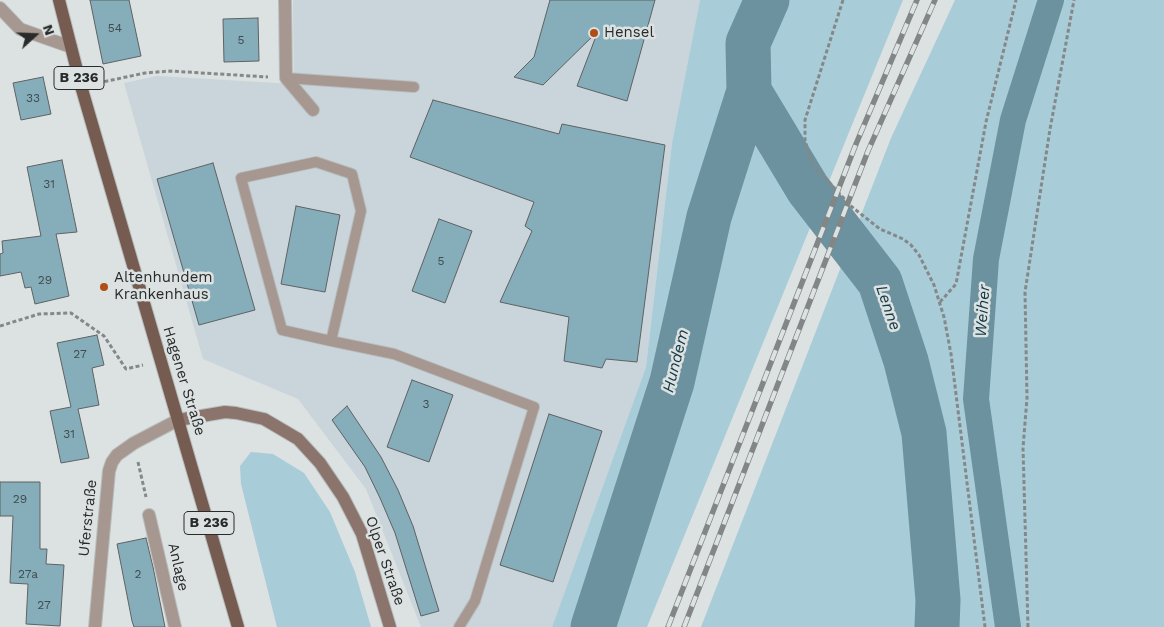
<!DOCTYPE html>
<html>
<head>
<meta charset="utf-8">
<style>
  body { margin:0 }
  #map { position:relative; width:1164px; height:627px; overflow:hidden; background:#dce1e2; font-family:"Work Sans",sans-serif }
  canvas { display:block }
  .north { position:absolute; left:10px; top:10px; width:50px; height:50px; -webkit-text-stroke:4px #dce1e2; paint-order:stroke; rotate:70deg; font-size:14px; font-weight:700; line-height:20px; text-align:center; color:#292b2b }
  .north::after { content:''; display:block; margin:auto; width:18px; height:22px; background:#292b2b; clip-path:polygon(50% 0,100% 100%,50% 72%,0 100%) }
</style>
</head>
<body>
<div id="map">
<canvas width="1164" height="627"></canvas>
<div class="north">N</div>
</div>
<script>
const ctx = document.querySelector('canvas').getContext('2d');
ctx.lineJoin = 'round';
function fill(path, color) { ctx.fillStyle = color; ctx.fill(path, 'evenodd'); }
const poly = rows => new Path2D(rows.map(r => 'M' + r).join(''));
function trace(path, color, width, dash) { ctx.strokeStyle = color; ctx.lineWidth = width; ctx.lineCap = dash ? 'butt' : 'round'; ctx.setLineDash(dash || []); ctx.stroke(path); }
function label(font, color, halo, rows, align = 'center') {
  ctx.font = font + ' "Work Sans",sans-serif'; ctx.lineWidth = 5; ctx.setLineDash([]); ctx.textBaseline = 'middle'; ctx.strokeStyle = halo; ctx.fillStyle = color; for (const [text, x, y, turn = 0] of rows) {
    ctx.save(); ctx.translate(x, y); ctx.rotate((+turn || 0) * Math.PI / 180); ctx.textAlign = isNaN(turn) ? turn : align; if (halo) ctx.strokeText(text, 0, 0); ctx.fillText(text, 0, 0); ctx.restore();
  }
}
const built = poly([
  [293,0,700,0,672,143,646,367,552,627,421,627,366,489,298,399,203,359,124,83,157,76,294,84]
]);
const green = poly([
  [700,0,903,0,647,627,552,627,646,367,672,143],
  [955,0,1164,0,1164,627,701,627,891,138],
  [251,452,273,454,304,473,330,512,355,572,371,627,277,627,241,484,240,466]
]);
const canal = poly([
  [1008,627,976,399,986,259,1013,120,1051,0]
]);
const river = poly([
  [767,0,748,43,749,91,808,189,880,282,906,361,924,433,938,600,937,627],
  [593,627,672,382,709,217,749,91]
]);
const building = poly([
  [90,0,129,0,141,56,103,64,90,0],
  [550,0,655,0,627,101,577,86,598,31,543,85,514,77,534,57,550,0],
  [258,18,259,61,224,62,223,19,258,18],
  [43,77,51,114,21,120,13,83,43,77],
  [433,100,559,134,562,124,665,145,637,362,606,359,602,368,564,361,569,317,500,302,532,231,525,226,534,202,410,157,433,100],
  [62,160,77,232,56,234,69,296,35,304,31,287,25,288,21,272,0,276,0,254,3,253,2,241,41,236,27,167,62,160],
  [213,163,255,310,199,325,157,179,213,163],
  [296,206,340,215,325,292,281,284,296,206],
  [439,219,472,231,445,303,412,291,439,219],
  [97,335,104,365,92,368,99,405,78,409,89,458,61,463,50,411,71,407,57,343,97,335],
  [412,380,453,395,429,462,387,447,412,380],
  [347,406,381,457,398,490,413,526,439,611,421,616,395,533,380,498,365,467,332,420,347,406],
  [549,414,602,431,553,582,500,565,549,414],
  [0,482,40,482,40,549,47,549,46,564,64,565,60,626,26,624,28,584,10,583,13,516,0,516,0,482],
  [146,538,153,567,165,627,134,627,132,621,117,544,146,538]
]);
const path = poly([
  [843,0,805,120,805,141,813,165,852,207,880,229,903,239,911,245,919,255,934,285,944,317,951,354,985,627],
  [98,83,145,73,170,71,268,77],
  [940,302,956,284,986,122,1016,0],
  [0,326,39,314,71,313,104,336,126,369,143,365],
  [138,462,146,497],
  [1028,627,1023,448,1027,398,1025,292,1050,129,1074,0]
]);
const service = poly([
  [286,78,414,87],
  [331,341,361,211,352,174,316,162,241,178,282,330,331,341,394,354,534,407,475,601,459,627]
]);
const minor = poly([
  [285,0,286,78,313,110],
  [0,8,20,29,71,47],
  [149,515,175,627],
  [95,627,109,471,112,462,117,455,134,443,178,420]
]);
const secondary = poly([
  [178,420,225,412,236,413,264,419,298,439,320,463,343,497,362,534,390,627]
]);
const primary = poly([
  [59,0,81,86,238,627]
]);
const rail = poly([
  [668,627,856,144,917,0],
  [684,627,868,151,935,0]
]);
const markers = [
  [594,33,5,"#b14e15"],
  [104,287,5,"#b14e15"]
];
const numberNames = [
  ["54",115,28],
  ["5",241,40],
  ["33",33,98],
  ["31",49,184],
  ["5",441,261],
  ["29",45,280],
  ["27",80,354],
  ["3",426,404],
  ["31",69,434],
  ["29",20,499],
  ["27a",28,574],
  ["2",138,574],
  ["27",44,605]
];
const shields = [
  [79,78,50],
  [209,523,50]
];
const shieldNames = [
  ["B 236",79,78],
  ["B 236",209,523]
];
const poiNames = [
  ["Hensel",604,33],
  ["Altenhundem",114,278],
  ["Krankenhaus",114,295]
];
const streetNames = [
  ["Hagener Straße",184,381,73],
  ["Uferstraße",88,518,-84],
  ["Olper Straße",385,561,71],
  ["Anlage",178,567,77]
];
const waterNames = [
  ["Lenne",888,308,71],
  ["Weiher",983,311,-86],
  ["Hundem",676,361,-76]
];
fill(built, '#c9d5da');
fill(green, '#a8ccd8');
trace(canal, '#6b929e', 26);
trace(river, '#6b929e', 45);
fill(building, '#85adba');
trace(building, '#5f6263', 1);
trace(service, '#b8bdbd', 12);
trace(minor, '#b8bdbd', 14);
trace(secondary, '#b8bdbd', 14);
trace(primary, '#b8bdbd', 14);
trace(path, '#858889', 3, [4, 2.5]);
trace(service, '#a79791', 10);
trace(minor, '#a79791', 12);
trace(secondary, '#8b746b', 12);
trace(primary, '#765c50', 12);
trace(rail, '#828686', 5.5);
trace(rail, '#dce1e2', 4, [11]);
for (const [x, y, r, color] of markers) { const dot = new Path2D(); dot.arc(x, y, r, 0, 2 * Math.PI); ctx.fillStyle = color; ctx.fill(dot); trace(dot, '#dce1e2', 2); }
label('12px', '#404c4f', null, numberNames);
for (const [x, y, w] of shields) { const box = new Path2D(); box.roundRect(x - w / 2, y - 11.5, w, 23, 4); ctx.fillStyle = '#dce1e2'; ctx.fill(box); trace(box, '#292b2b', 1); }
label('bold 14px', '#292b2b', null, shieldNames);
label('15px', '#292b2b', '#dce1e2', poiNames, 'left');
label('15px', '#292b2b', '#dce1e2', streetNames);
label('italic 16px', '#133843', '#dce1e2', waterNames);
</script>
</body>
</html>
